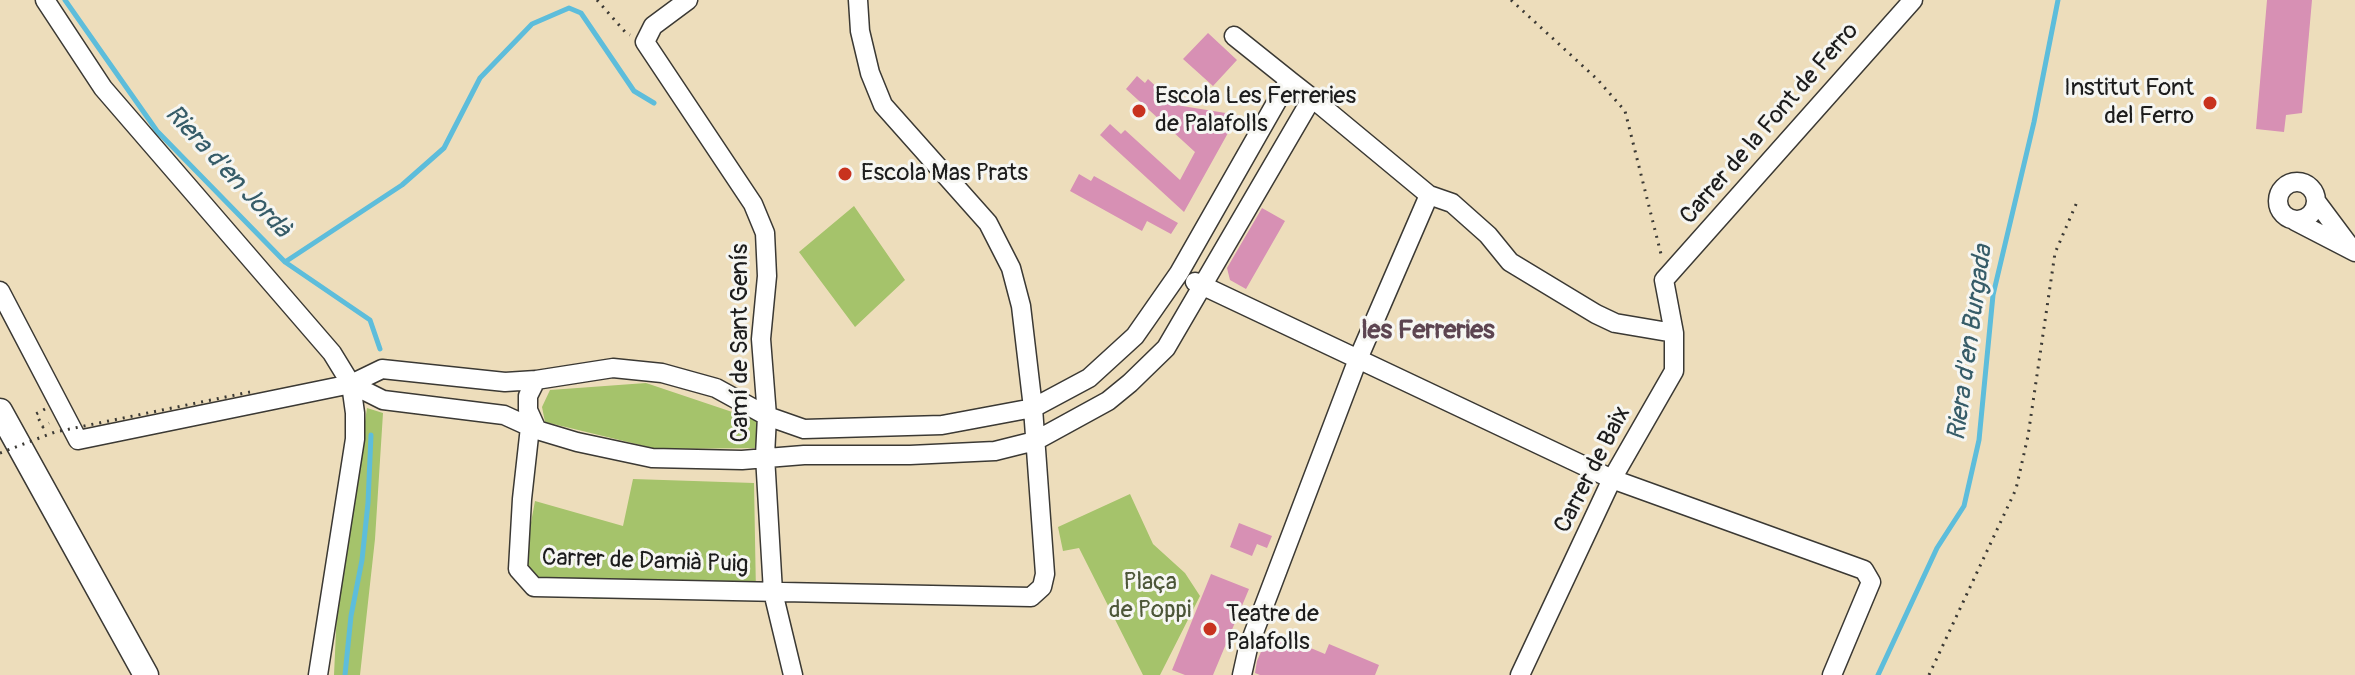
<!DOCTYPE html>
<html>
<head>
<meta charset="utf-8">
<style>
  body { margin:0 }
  canvas { display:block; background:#edddbb }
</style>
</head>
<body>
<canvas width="2355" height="675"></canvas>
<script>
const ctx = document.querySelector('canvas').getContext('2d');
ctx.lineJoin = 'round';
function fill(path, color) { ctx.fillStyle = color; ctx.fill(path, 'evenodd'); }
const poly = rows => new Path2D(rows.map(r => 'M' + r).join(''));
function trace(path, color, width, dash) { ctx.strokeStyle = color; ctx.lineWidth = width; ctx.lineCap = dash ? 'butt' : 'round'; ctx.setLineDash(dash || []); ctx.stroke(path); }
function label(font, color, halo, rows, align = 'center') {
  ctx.font = font + ' Pangolin,sans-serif'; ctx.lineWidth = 6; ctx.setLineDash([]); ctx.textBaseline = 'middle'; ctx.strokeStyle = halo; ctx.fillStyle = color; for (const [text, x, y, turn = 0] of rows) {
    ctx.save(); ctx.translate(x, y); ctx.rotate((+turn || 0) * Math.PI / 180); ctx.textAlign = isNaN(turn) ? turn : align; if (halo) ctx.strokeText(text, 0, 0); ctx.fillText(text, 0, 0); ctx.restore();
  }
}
const green = poly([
  [854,206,905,280,855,327,799,252],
  [646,383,759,421,758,448,657,449,545,422,542,407,550,390],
  [367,408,383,413,375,539,360,675,334,675,337,609],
  [633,479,754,483,756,594,594,599,522,571,535,501,623,526],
  [1130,494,1153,544,1185,573,1200,596,1160,675,1143,675,1079,548,1063,551,1058,527]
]);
const stream = poly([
  [65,0,157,131,285,262,370,320,380,349],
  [285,262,402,185,444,148,480,78,532,24,569,8,581,13,634,91,654,103],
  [345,675,351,616,362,560,368,503,371,435],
  [1878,675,1937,548,1964,506,1979,440,1993,295,2034,122,2058,0]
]);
const building = poly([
  [2267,0,2312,0,2302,113,2286,115,2284,132,2256,129],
  [1208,33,1237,60,1213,86,1183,59],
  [1137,76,1145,83,1148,79,1176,105,1238,115,1184,212,1100,135,1110,124,1121,134,1125,130,1180,180,1195,152,1126,89],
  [1079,174,1091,181,1094,176,1178,223,1171,234,1147,221,1142,231,1070,191],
  [1262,208,1285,221,1246,289,1230,280,1227,268],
  [1239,523,1272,536,1267,548,1257,544,1252,556,1230,547],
  [1211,574,1249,589,1213,675,1185,675,1172,670],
  [1270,631,1325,654,1329,644,1379,665,1375,675,1260,675,1255,673,1257,661]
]);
const path = poly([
  [597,0,626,33,630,35],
  [1511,0,1598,80,1625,111,1662,258],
  [45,409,36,414,43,427,49,423],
  [1929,675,2016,489,2028,436,2055,253,2077,202]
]);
const minor = poly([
  [45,0,103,88,332,353,351,384,355,413,355,439,318,675],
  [688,0,653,26,645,42,753,204,765,233,767,276,761,339,767,416,765,456,773,592,793,675],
  [1234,36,1289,80],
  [1312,98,1166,348,1130,383,1108,401,1035,441,995,451,910,455,804,455,742,460,652,458,577,442,537,430,504,415,383,400,351,384,382,369,505,382,536,380,613,368,662,373,716,388,767,416,804,429,942,425,1033,408,1089,378,1135,336,1179,273,1289,80,1312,98,1429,195,1452,203,1488,235,1510,262,1596,314,1615,323,1674,333],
  '2278 201a19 19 0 1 1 38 0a19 19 0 1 1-38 0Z',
  [2316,201,2348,244],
  [2295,221,2355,252],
  [1195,282,1612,479,1864,570,1871,582,1832,675],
  [0,291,78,440,351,384],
  [536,380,528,396,528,410,537,430],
  [530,427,522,499,518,569,534,587,1031,597,1042,587,1045,574,1033,408,1021,306,1011,268,988,223,883,105,870,73,860,31,858,0],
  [1242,675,1248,648,1358,359,1429,195],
  [1520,675,1612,479,1674,371,1674,333,1664,280,1913,0]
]);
const major = poly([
  [0,411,146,675]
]);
const pathBridge = poly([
  [0,453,55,432,250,392]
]);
const markers = [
  [2210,103,8,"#c8321e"],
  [1139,111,8,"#c8321e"],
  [845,174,8,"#c8321e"],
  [1210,629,8,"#c8321e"]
];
const poiNames = [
  ["Institut Font",2194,89,"right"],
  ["del Ferro",2194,117,"right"],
  ["Escola Les Ferreries",1155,97],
  ["de Palafolls",1155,125],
  ["Escola Mas Prats",861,174],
  ["Teatre de",1226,615],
  ["Palafolls",1226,643]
];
const streetNames = [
  ["Carrer de la Font de Ferro",1770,124,-49],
  ["Camí de Sant Genís",741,343,-90],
  ["Carrer de Baix",1593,470,-63],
  ["Carrer de Damià Puig",645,562,2]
];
const parkNames = [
  ["Plaça",1150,583],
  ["de Poppi",1150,611]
];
const waterNames = [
  ["Riera d'en Jordà",227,172,47],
  ["Riera d'en Burgada",1971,343,-82]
];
const neighbourhoodNames = [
  ["les Ferreries",1428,331]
];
fill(green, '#a5c36b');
trace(stream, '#5dbddb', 5);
fill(building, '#d790b4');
trace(minor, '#3b3934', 21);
trace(major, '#3b3934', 27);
trace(path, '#3b3934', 3, [2, 6]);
trace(minor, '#fff', 18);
trace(major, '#fff', 24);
trace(pathBridge, '#3b3934', 3, [2, 6]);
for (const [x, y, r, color] of markers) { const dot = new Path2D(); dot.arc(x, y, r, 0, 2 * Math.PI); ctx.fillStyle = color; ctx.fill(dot); trace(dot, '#f6f6f2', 3); }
label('24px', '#1c1c1c', '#f6f6f2', poiNames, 'left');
label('24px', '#1c1c1c', '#f6f6f2', streetNames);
label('24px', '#4c5638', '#f6f6f2', parkNames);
label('italic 26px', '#365c68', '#f6f6f2', waterNames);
label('bold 26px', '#5d4551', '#f6f6f2', neighbourhoodNames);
</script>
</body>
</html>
